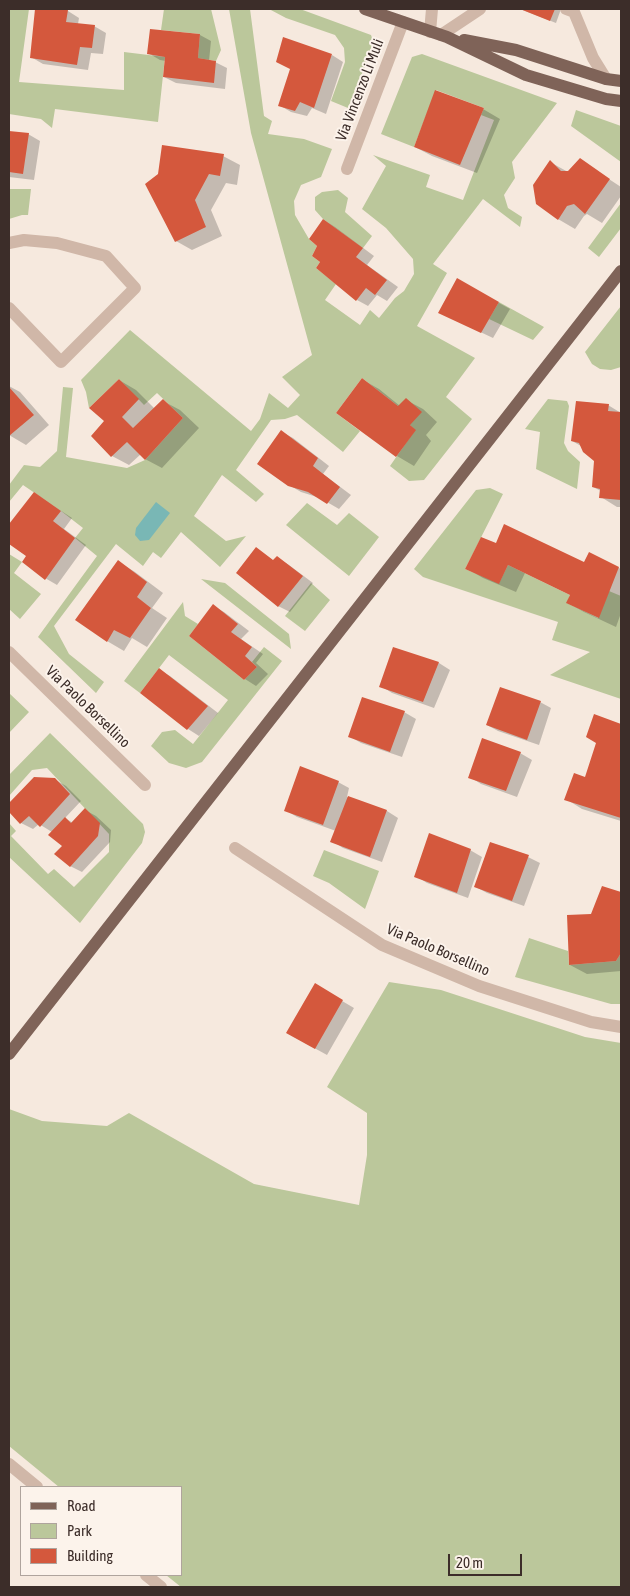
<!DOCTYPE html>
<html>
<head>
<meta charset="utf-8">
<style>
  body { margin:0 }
  #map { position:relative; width:630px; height:1596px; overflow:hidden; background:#f6e9de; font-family:"Asap Condensed",sans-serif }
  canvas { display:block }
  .frame { position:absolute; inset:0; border:10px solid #3c2d29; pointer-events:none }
  .legend { position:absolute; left:20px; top:1486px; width:162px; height:90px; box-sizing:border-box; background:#fcf3eb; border:1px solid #afa49d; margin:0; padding:6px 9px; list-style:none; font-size:15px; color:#3c2d29 }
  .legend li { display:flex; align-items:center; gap:10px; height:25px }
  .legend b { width:25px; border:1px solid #afa49d }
  .scale { position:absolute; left:448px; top:1554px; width:74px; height:22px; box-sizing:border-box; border:2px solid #3c2d29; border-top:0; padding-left:6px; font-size:15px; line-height:18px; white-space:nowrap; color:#3c2d29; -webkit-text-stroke:4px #fcf3eb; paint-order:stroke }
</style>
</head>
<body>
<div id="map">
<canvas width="630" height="1596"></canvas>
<div class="frame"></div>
<ul class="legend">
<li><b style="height:6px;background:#7f6358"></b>Road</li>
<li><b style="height:14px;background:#bbc79b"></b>Park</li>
<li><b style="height:14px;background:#d4583d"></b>Building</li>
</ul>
<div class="scale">20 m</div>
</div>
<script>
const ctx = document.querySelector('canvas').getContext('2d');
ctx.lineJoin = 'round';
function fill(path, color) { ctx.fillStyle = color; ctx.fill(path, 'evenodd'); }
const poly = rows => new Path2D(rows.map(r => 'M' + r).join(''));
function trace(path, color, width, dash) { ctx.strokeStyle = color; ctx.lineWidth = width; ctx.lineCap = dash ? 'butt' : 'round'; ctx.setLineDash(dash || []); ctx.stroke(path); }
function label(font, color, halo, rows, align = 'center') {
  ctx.font = font + ' "Asap Condensed",sans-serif'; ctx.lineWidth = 4; ctx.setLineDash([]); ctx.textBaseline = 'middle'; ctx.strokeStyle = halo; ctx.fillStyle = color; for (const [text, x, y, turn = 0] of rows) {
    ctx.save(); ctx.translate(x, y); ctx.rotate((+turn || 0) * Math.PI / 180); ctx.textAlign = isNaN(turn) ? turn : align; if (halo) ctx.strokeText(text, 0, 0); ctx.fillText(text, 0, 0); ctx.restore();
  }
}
const green = poly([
  [10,9,29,9,19,82,124,90,124,52,165,57,158,122,55,109,52,128,41,119,9,114,9,26],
  [164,9,211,9,221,50,216,61,198,58,200,34,161,30],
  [229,9,250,9,264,116,272,121,268,134,304,139,332,149,321,177,301,185,294,201,295,215,309,239,317,246,312,256,320,262,316,268,336,284,325,300,360,325,370,310,379,318,395,298,404,291,414,274,413,259,386,228,362,209,386,166,373,155,430,175,426,187,463,200,494,120,481,115,484,108,436,90,414,147,381,134,412,57,422,54,557,103,512,162,515,178,504,195,508,208,522,217,520,227,483,199,433,264,447,273,417,326,475,358,446,397,472,419,424,480,409,481,390,466,415,430,410,425,398,406,362,378,336,413,360,431,343,452,297,415,285,419,271,420,236,470,264,494,256,502,222,475,194,516,226,541,246,536,220,567,181,532,161,558,153,552,143,566,116,544,54,626,69,654,104,682,96,693,38,637,97,556,75,538,83,528,61,511,23,485,9,502,9,485,24,465,40,467,57,451,63,387,73,388,66,457,127,468,145,460,183,418,157,393,144,405,119,379,89,408,86,392,81,380,130,330,251,431,260,419,269,393,288,408,300,395,282,377,312,355,251,133],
  [269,9,300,9,371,35,374,44,348,108,331,101,345,62,344,48,335,35,286,18],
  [576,110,621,126,621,162,571,126],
  [9,189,31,189,28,215,22,215,9,219],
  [338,190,348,198,345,212,372,236,363,248,323,219,315,210,315,197,322,192],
  [621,203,621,228,599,257,588,248],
  [499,302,544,327,533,340,489,319],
  [621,306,621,367,611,370,600,369,592,364,585,352],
  [548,399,567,401,569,406,564,443,568,451,580,462,577,489,536,469,540,432,525,429],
  [490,488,503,494,465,569,499,583,508,565,570,595,567,603,598,618,609,591,621,596,621,699,550,675,590,652,552,640,558,622,423,577,414,569,476,490],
  [307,503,337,525,349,513,379,537,349,576,286,525],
  [9,554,22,562,14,573,41,594,20,619,9,609],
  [201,579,225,583,289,634,291,649],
  [311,583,330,600,305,631,285,616],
  [183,602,185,616,198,624,189,636,244,680,257,667,252,662,264,647,282,661,202,762,186,768,169,763,151,746,162,732,175,730,193,744,228,700,169,655,140,693,124,681],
  [9,693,29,712,9,733],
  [50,733,143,824,145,832,142,843,80,923,9,857,9,823,16,831,11,836,48,874,54,869,74,887,109,852,109,834,47,768,32,770,9,796,9,775],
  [324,850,379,871,365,909,329,883,313,876],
  [529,938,568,951,569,965,616,961,621,953,621,1004,611,1004,515,977],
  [389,982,441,990,585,1037,621,1043,621,1587,181,1587,166,1575,181,1575,181,1487,59,1487,9,1446,9,1109,42,1121,107,1126,129,1113,254,1184,359,1205,367,1155,367,1113,327,1087]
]);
const water = poly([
  [156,502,170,513,149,540,140,541,135,535,136,528]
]);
const shadow = poly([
  [36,9,68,11,79,18,78,24,94,26,106,33,103,54,91,53,88,70,43,64,31,57],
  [520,9,561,9,556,23],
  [151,30,200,35,211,41,209,61,215,62,227,68,225,89,176,83,164,77,166,61,160,60,148,53],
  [332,55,343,62,326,114,312,108,307,116,291,112,279,105],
  [483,109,500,119,477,173,432,156,415,147],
  [9,132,28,134,40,141,34,180,9,177],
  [223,156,240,165,237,185,226,183,211,210,222,236,192,250,176,241,147,184],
  [580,160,621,187,621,196,602,223,587,214,584,216,575,229,558,219,550,162,568,172],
  [324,220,335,227,374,256,367,265,398,287,387,301,377,295,368,306,357,300,321,261,318,245],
  [457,280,510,309,493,338,440,313],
  [119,380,136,390,155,409,163,401,180,410,199,428,162,468,145,459,141,454,129,465,112,456,106,421],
  [363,380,379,389,400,406,406,400,423,409,437,422,426,435,431,441,414,466,397,456,338,413],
  [9,386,20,392,49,425,26,445,9,435],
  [608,405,621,413,621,507,617,507,601,497,601,491,593,487,596,461,581,446,572,441],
  [282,432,293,438,329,466,323,474,351,495,339,509,320,498,301,492,289,485],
  [34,493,72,518,64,529,86,545,57,585,45,578,28,556,9,543,9,526],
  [496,544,584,563,589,554,621,569,621,613,616,627,584,612,568,603,571,595,525,573,516,592,483,578,466,568],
  [256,549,274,561,277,558,289,565,313,583,290,612,278,606],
  [119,562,135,572,163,593,152,608,167,618,147,647,132,638,124,651,107,641],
  [213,606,224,612,249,631,241,639,263,654,256,663,268,674,256,686,245,679],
  [394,648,439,663,450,670,434,708,392,693,381,686],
  [159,670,170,676,218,713,199,736,188,729,141,693],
  [540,702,551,708,539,745,498,731,487,725],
  [404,712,416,719,402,757,361,743,349,736],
  [595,716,621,725,621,821,582,809,566,799,586,778,598,743],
  [483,740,520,753,532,760,517,797,481,784,470,777],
  [35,779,54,779,66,786,81,801,65,818,73,823,85,810,96,816,111,830,110,842,82,872,70,866,63,846,52,832,39,824,33,829,21,823,9,810,9,805],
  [338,782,349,788,347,797,387,811,398,818,382,862,343,848,332,841,336,831,297,817,285,810],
  [470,850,482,857,468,898,427,883,416,876],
  [528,857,540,863,524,906,487,893,476,887],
  [603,887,621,893,621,971,587,974,570,965],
  [315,985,354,1008,327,1055,287,1033]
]);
const building = poly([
  [35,9,68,10,66,22,95,25,92,48,80,47,77,65,30,58],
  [520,9,555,9,550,21],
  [150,29,200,34,198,58,216,61,214,83,163,77,165,57,147,54],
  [283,37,332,54,314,108,300,102,295,111,278,106,290,69,276,62],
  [435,90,484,108,460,165,414,147],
  [9,131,29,133,23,174,9,172],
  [162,145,224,154,220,176,209,174,195,200,206,227,175,242,145,184,158,174],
  [580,158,610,179,585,214,574,204,567,206,558,220,536,204,533,185,550,160,561,171,568,171],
  [323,219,363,248,356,257,387,280,375,295,366,288,356,301,316,268,320,262,312,256,317,246,309,239],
  [457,278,499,302,481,333,438,313],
  [362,378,398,406,406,398,422,412,410,425,416,430,396,457,336,413],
  [119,379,139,399,122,417,133,428,163,399,183,418,145,460,127,442,111,457,91,436,104,421,89,408],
  [9,387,34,415,9,436],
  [576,401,609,404,608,411,621,412,621,500,599,498,600,489,592,487,594,461,583,452,579,443,571,441],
  [281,430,318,458,313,466,340,487,327,504,308,492,288,486,257,464],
  [34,492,61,511,53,521,75,538,45,580,22,562,26,556,9,544,9,524],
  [504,524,584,562,589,552,619,567,599,618,566,603,570,595,508,565,499,584,465,569,481,537,496,543],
  [256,547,273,560,277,556,303,576,278,607,236,573],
  [118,560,147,582,137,597,151,608,130,638,114,630,107,642,75,620],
  [213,604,238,624,231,632,252,647,245,656,257,667,244,680,189,636],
  [393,647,439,662,423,702,379,687],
  [159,668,208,706,187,730,140,693],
  [500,687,541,701,527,740,486,725],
  [362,697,405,711,390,752,348,737],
  [594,714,621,724,621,818,564,800,574,773,585,777,596,743,586,737],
  [482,738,521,752,506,791,468,778],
  [300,766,339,781,323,825,284,811],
  [34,777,55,778,70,794,40,827,29,816,20,824,9,812,9,803],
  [348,796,387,810,370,857,330,842],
  [85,808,100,823,98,836,70,867,54,854,62,846,48,835,65,817,71,823],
  [429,833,471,849,457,893,414,877],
  [490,842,529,855,512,901,474,887],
  [602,886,621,892,621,953,616,961,569,965,567,915,591,914],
  [315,983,343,1000,315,1049,286,1033]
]);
const minor = poly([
  [566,9,574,12,593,58,606,79],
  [430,32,432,9],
  [441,35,480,9],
  [347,169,403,22],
  [9,243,24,240,57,243,106,256,135,288,61,362,9,308],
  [9,652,145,785],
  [235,848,382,945,479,986,591,1022,621,1027],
  [9,1464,37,1487],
  [146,1575,161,1587]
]);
const major = poly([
  [365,9,447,37,526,75,606,99,621,101],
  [464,40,516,50,606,79,621,81],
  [9,1054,621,271]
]);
const streetNames = [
  ["Via Vincenzo Li Muli",360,90,-69],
  ["Via Paolo Borsellino",88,707,44],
  ["Via Paolo Borsellino",438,950,23]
];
fill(green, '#bbc79b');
fill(water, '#79b7b5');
fill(shadow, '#0003');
fill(building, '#d4583d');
trace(minor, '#d0b7a8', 12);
trace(major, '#7f6358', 12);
label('15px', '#3c2d29', '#fcf3eb', streetNames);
</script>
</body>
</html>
